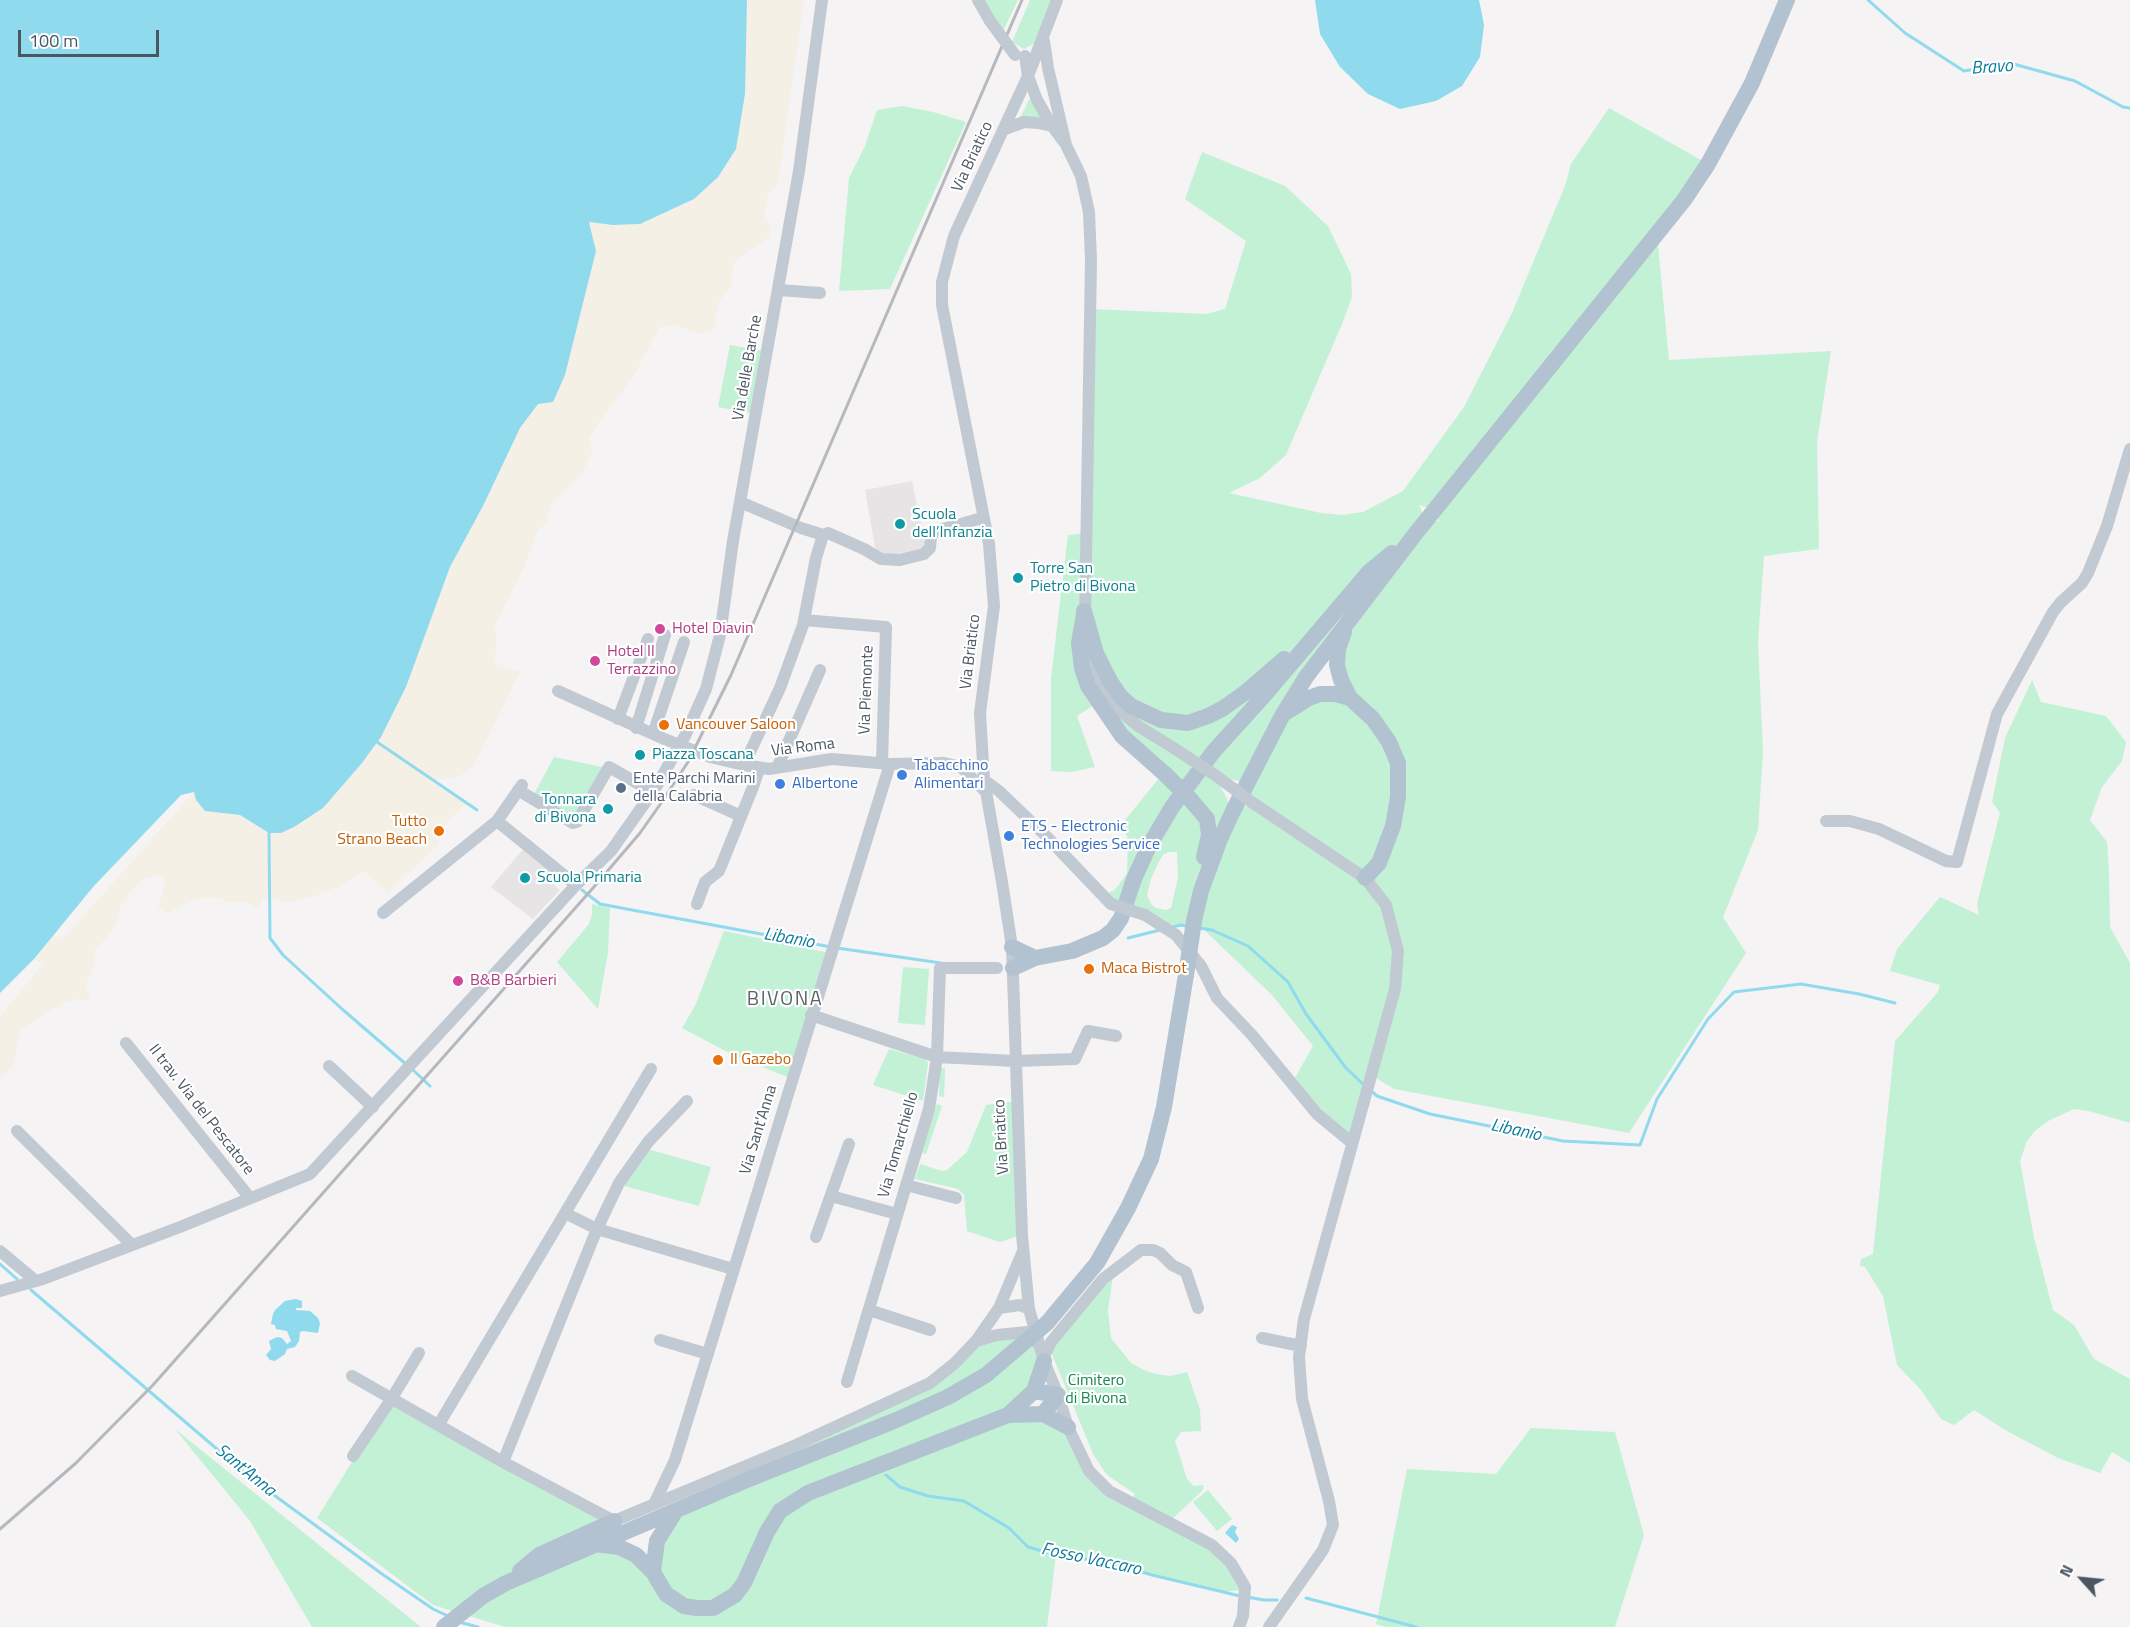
<!DOCTYPE html>
<html>
<head>
<meta charset="utf-8">
<style>
  body { margin:0 }
  #map { position:relative; width:2130px; height:1627px; overflow:hidden; background:#f5f3f3; font-family:"Titillium Web",sans-serif }
  canvas { display:block }
  .north { position:absolute; left:2052px; top:1549px; width:60px; height:60px; -webkit-text-stroke:4px #fff; paint-order:stroke; rotate:297deg; font-size:16px; font-weight:700; line-height:24px; text-align:center; color:#4a5661 }
  .north::after { content:''; display:block; margin:auto; width:21px; height:27px; background:#4a5661; clip-path:polygon(50% 0,100% 100%,50% 72%,0 100%) }
  .scale { position:absolute; left:18px; top:30px; width:141px; height:27px; box-sizing:border-box; border:3px solid #4a5661; border-top:0; padding-left:8px; font-size:18px; line-height:21px; white-space:nowrap; color:#4a5661; -webkit-text-stroke:4px #fff; paint-order:stroke }
</style>
</head>
<body>
<div id="map">
<canvas width="2130" height="1627"></canvas>
<div class="north">N</div>
<div class="scale">100 m</div>
</div>
<script>
const ctx = document.querySelector('canvas').getContext('2d');
ctx.lineJoin = 'round';
function fill(path, color) { ctx.fillStyle = color; ctx.fill(path, 'evenodd'); }
const poly = rows => new Path2D(rows.map(r => 'M' + r).join(''));
function trace(path, color, width, dash) { ctx.strokeStyle = color; ctx.lineWidth = width; ctx.lineCap = dash ? 'butt' : 'round'; ctx.setLineDash(dash || []); ctx.stroke(path); }
function label(font, color, halo, rows, align = 'center') {
  ctx.font = font + ' "Titillium Web",sans-serif'; ctx.lineWidth = 4.5; ctx.setLineDash([]); ctx.textBaseline = 'middle'; ctx.strokeStyle = halo; ctx.fillStyle = color; for (const [text, x, y, turn = 0] of rows) {
    ctx.save(); ctx.translate(x, y); ctx.rotate((+turn || 0) * Math.PI / 180); ctx.textAlign = isNaN(turn) ? turn : align; if (halo) ctx.strokeText(text, 0, 0); ctx.fillText(text, 0, 0); ctx.restore();
  }
}
const education = poly([
  [912,481,925,543,924,547,921,550,892,556,876,553,865,490],
  [524,848,559,877,553,884,560,890,533,919,491,887]
]);
const green = poly([
  [978,0,1018,0,1003,31],
  [1030,0,1057,0,1044,38,1024,49,1012,42],
  [1031,96,1045,120,1019,120],
  [902,106,933,112,966,122,890,289,839,291,849,178,865,146,877,110],
  [1609,108,1708,164,1657,235,1669,360,1831,351,1817,442,1819,549,1764,556,1758,642,1763,752,1758,830,1723,917,1746,953,1629,1133,1394,1089,1371,1075,1351,1142,1292,1083,1313,1046,1272,995,1195,921,1181,925,1159,924,1103,895,1115,890,1127,873,1128,839,1122,824,1159,778,1094,705,1077,716,1095,767,1072,772,1051,771,1051,678,1068,535,1085,533,1090,309,1206,314,1225,309,1246,241,1185,199,1202,152,1285,186,1328,226,1351,274,1352,297,1342,324,1286,455,1260,478,1229,493,1321,513,1342,515,1363,512,1403,491,1464,407,1512,313,1565,186,1571,164],
  [1419,505,1434,510,1439,521,1426,521],
  [1338,649,1335,694,1283,714],
  [1215,775,1246,783,1252,803,1233,811],
  [1168,852,1177,852,1178,877,1171,908,1166,910,1156,908,1151,904,1147,895,1151,879,1158,863,1163,855],
  [730,345,763,351,751,413,718,407],
  [2032,680,2041,702,2106,716,2126,742,2122,761,2102,787,2090,820,2107,842,2109,871,2110,927,2130,963,2130,1123,2089,1111,2074,1109,2048,1121,2035,1131,2027,1141,2020,1161,2034,1238,2053,1310,2074,1325,2094,1359,2130,1379,2130,1463,2112,1452,2100,1473,2058,1458,2005,1430,1974,1410,1954,1425,1941,1419,1921,1390,1897,1365,1883,1296,1865,1267,1860,1266,1861,1259,1873,1254,1895,1041,1938,992,1940,985,1890,971,1897,949,1940,897,1979,915,1977,904,2000,813,1992,802,2005,738],
  [554,757,607,768,577,822,532,798],
  [592,904,610,908,608,952,598,1009,557,962,589,924,592,915],
  [724,931,830,953,792,1079,733,1055,682,1028,695,1006],
  [903,967,929,969,925,1025,898,1023],
  [889,1049,926,1059,928,1063,923,1101,873,1085],
  [940,1068,945,1068,944,1097,939,1096],
  [1017,1101,1022,1235,1000,1242,967,1231,964,1195,958,1189,915,1179,920,1164,942,1171,947,1170,967,1152,986,1105],
  [937,1104,942,1106,926,1154,920,1152],
  [644,1148,711,1167,699,1206,624,1186],
  [1114,1269,1108,1310,1111,1338,1131,1363,1144,1370,1156,1374,1170,1376,1187,1372,1200,1409,1201,1431,1181,1432,1175,1441,1187,1479,1194,1486,1204,1485,1202,1491,1169,1522,1212,1545,1244,1590,1220,1592,1152,1575,1108,1562,1056,1555,1047,1627,505,1627,433,1605,317,1518,392,1398,614,1521,596,1544,646,1565,676,1512,930,1383,976,1341,1027,1332,1044,1361,1009,1415,1068,1427,1089,1471,1131,1502,1135,1494,1107,1475,1093,1454,1049,1347],
  [1531,1428,1615,1432,1644,1535,1615,1627,1385,1627,1376,1624,1407,1469,1496,1474],
  [175,1429,421,1627,312,1627,250,1521],
  [1208,1490,1232,1519,1217,1531,1193,1502]
]);
const sand = poly([
  [747,0,804,0,779,177,777,187,768,193,764,215,771,225,769,237,734,262,731,276,732,284,718,303,715,329,699,334,673,324,659,328,633,378,601,419,589,439,592,454,580,476,549,507,548,522,538,530,523,569,494,626,497,642,494,663,520,672,473,767,457,778,428,780,469,805,464,805,444,826,439,822,430,832,440,843,388,892,364,871,340,886,318,895,286,903,263,898,258,909,244,901,228,903,221,898,198,898,167,913,158,907,165,885,163,874,145,878,130,892,120,908,117,923,107,938,95,949,95,962,86,985,91,1001,79,999,63,1003,21,1029,13,1066,0,1079,0,1017,43,964,34,959,54,935,62,940,194,792,205,811,240,815,269,833,362,763,381,737,406,687,450,567,483,506,520,427,538,404,553,402,565,375,596,251,589,222,613,225,668,211,694,199,745,41]
]);
const water = poly([
  [0,0,747,0,745,94,736,149,718,177,694,199,640,224,613,225,589,222,596,251,565,375,553,402,538,404,520,428,483,506,450,567,406,687,381,737,362,763,323,808,294,827,281,833,269,833,240,815,205,811,196,800,194,792,181,795,93,887,34,959,0,993],
  [1315,0,1479,0,1484,25,1480,57,1462,86,1436,101,1400,109,1368,94,1340,67,1320,34],
  [296,1299,302,1301,302,1308,296,1308,296,1310,310,1311,318,1318,320,1323,318,1333,303,1331,300,1332,299,1341,295,1347,287,1349,285,1354,275,1361,270,1360,266,1355,271,1349,269,1341,277,1337,282,1338,287,1344,291,1341,287,1331,276,1329,275,1325,271,1324,273,1314,275,1310,285,1301],
  [1232,1525,1237,1527,1235,1532,1239,1539,1236,1543,1225,1533]
]);
const stream = poly([
  [1868,0,1905,33,1964,71,2010,63,2075,81,2123,107,2130,108],
  [377,742,477,810],
  [269,833,270,938,283,955,342,1009,407,1065],
  [582,890,600,904,831,947],
  [1172,927,1181,925,1186,926],
  [1199,928,1212,930,1248,946,1288,982,1306,1014,1346,1068,1365,1086],
  [1128,938,1160,930],
  [837,948,941,963],
  [412,1069,430,1086],
  [1370,1090,1377,1096,1430,1114,1563,1141,1640,1145,1657,1099,1708,1019,1734,992,1801,984,1859,994,1895,1003],
  [0,1264,17,1279],
  [31,1290,252,1479,382,1574,433,1609,448,1616],
  [886,1475,900,1487,928,1496,964,1501,1009,1528,1028,1547,1056,1555,1108,1562,1152,1575,1240,1596],
  [1247,1597,1264,1600,1277,1600],
  [1306,1598,1416,1627],
  [459,1622,478,1627]
]);
const minor = poly([
  [978,0,990,21],
  [1057,0,1028,76,954,236,942,282,942,305,989,544,994,606,980,713,984,780,1002,882,1012,947,1022,1235,1029,1309,1044,1361,1058,1395,1068,1427,1089,1471,1109,1491,1212,1545,1231,1563,1245,1587,1243,1616,1239,1627],
  [1044,41,1048,68,1066,145,1081,176,1089,212,1091,260,1085,620],
  [1025,56,1028,76,1037,100,1052,126,1064,142],
  [1005,129,1024,122,1038,123,1052,126],
  [779,290,820,293],
  [740,502,801,528,823,535],
  [804,620,886,627,882,763],
  [1087,643,1095,677,1103,692,1114,706,1138,726,1169,745],
  [558,691,662,738,710,757,744,765,769,769,832,759,890,764,944,763,961,767,984,790],
  [618,719,648,639],
  [636,728,665,635],
  [653,734,684,642],
  [744,765,780,688,803,625,816,558,823,535,828,533,864,549,881,559,900,560,924,554,930,548,931,536,936,531,982,518],
  [777,768,820,670],
  [984,780,999,791,1047,837,1111,904],
  [522,785,497,821,576,885],
  [518,790,573,823,577,822,609,767,653,792],
  [694,795,741,816],
  [1253,803,1365,878,1386,905,1398,951,1395,989,1304,1319,1299,1357,1302,1399,1329,1501,1333,1525,1323,1550,1269,1627],
  [1826,821,1850,821,1879,829,1946,861,1957,862,1997,714,2053,612,2061,602,2082,583,2088,573,2107,526,2130,449],
  [697,904,705,882,719,871,753,787,759,769],
  [383,913,497,821],
  [1145,915,1176,935,1201,966,1217,998,1252,1035,1317,1114,1351,1142],
  [811,1015,937,1057,1015,1061,1075,1059,1088,1031,1116,1036],
  [126,1043,250,1198],
  [329,1066,373,1107],
  [17,1131,132,1245],
  [906,1185,956,1198],
  [831,1196,897,1214],
  [565,1213,597,1229,733,1269],
  [816,1237,849,1144],
  [0,1251,36,1281],
  [0,1291,43,1279,180,1227,310,1174,576,885,611,851,656,787,685,736,706,689,720,635,733,541,799,171,822,0],
  [999,1308,1020,1305,1029,1309],
  [869,1310,930,1330],
  [1262,1338,1301,1346],
  [660,1340,708,1354],
  [976,1341,997,1335,1027,1332,1036,1342],
  [1043,1358,1051,1342,1103,1279,1141,1250,1153,1250,1160,1253,1172,1265,1186,1272,1198,1308],
  [352,1376,503,1462,614,1521,796,1445,930,1383,955,1363,976,1341,999,1308,1023,1251],
  [847,1382,929,1109,937,1057,940,968,997,968],
  [439,1424,651,1069],
  [353,1456,392,1398,419,1353],
  [503,1462,597,1229,619,1183,648,1142,687,1101],
  [654,1504,675,1460,890,764]
]);
const major = poly([
  [1084,611,1096,653,1110,681,1120,696,1131,706,1161,720,1188,723,1208,716,1222,709,1246,692,1284,659],
  [1084,615,1079,643,1082,668,1088,686,1122,736,1166,775],
  [1344,632,1338,649,1337,665,1341,680,1350,698,1373,719,1389,742,1398,763,1398,797,1393,826,1379,863,1365,878],
  [1285,713,1309,698,1320,694,1335,694,1350,698],
  [1190,799,1207,819,1209,835,1204,857],
  [1194,921,1201,891,1220,839,1233,811,1282,716,1306,677,1416,533,1684,200,1708,164,1752,83,1787,0],
  [1012,947,1035,958],
  [1013,968,1035,958,1072,951,1103,938,1113,930,1121,918,1134,879,1149,846,1172,807,1214,751,1261,699,1369,572,1392,553],
  [1047,1323,1097,1263,1128,1208,1151,1159,1164,1107,1186,975],
  [1034,1391,1058,1395,1043,1414],
  [1008,1415,1034,1391,1044,1361],
  [596,1544,619,1547,636,1555,653,1572,666,1594,684,1606,697,1608,713,1608,735,1595,744,1583,767,1532,780,1511,808,1493,1008,1415,1043,1414,1068,1427],
  [520,1571,539,1555,614,1521],
  [653,1572,657,1541,675,1512],
  [444,1627,483,1596,506,1583,754,1477]
]);
const rail = poly([
  [0,1529,76,1463,153,1385,593,888,640,833,659,806,688,762,731,675,1022,0]
]);
const minorBridge = poly([
  [990,21,1015,55],
  [1169,745,1215,775,1253,803],
  [1111,904,1145,915]
]);
const majorBridge = poly([
  [1166,775,1190,799],
  [1186,975,1194,921],
  [754,1477,894,1421,948,1397,986,1375,1047,1323]
]);
const markers = [
  [900,524,6,"#0f9aa8"],
  [1018,578,6,"#0f9aa8"],
  [660,629,6,"#d1479c"],
  [595,661,6,"#d1479c"],
  [664,725,6,"#e8710a"],
  [640,755,6,"#0f9aa8"],
  [902,775,6,"#3f7fe0"],
  [780,784,6,"#3f7fe0"],
  [621,788,6,"#5c6f8a"],
  [608,809,6,"#0f9aa8"],
  [439,831,6,"#e8710a"],
  [1009,836,6,"#3f7fe0"],
  [525,878,6,"#0f9aa8"],
  [1089,969,6,"#e8710a"],
  [458,981,6,"#d1479c"],
  [718,1060,6,"#e8710a"]
];
const streetNames = [
  ["Via Briatico",973,157,-65],
  ["Via delle Barche",748,368,-80],
  ["Via Briatico",971,652,-83],
  ["Via Piemonte",867,690,-88],
  ["Via Roma",803,748,-7],
  ["II trav. Via del Pescatore",201,1110,52],
  ["Via Sant'Anna",759,1130,-73],
  ["Via Briatico",1002,1137,-93],
  ["Via Tomarchiello",899,1145,-74]
];
const cultureNames = [
  ["Scuola",912,515],
  ["dell’Infanzia",912,533],
  ["Torre San",1030,569],
  ["Pietro di Bivona",1030,587],
  ["Piazza Toscana",652,755],
  ["Tonnara",596,800,"right"],
  ["di Bivona",596,818,"right"],
  ["Scuola Primaria",537,878]
];
const hotelNames = [
  ["Hotel Diavin",672,629],
  ["Hotel Il",607,652],
  ["Terrazzino",607,670],
  ["B&B Barbieri",470,981]
];
const foodNames = [
  ["Vancouver Saloon",676,725],
  ["Tutto",427,822,"right"],
  ["Strano Beach",427,840,"right"],
  ["Maca Bistrot",1101,969],
  ["Il Gazebo",730,1060]
];
const shopNames = [
  ["Tabacchino",914,766],
  ["Alimentari",914,784],
  ["Albertone",792,784],
  ["ETS - Electronic",1021,827],
  ["Technologies Service",1021,845]
];
const serviceNames = [
  ["Ente Parchi Marini",633,779],
  ["della Calabria",633,797]
];
const parkNames = [
  ["Cimitero",1096,1381],
  ["di Bivona",1096,1399]
];
const waterNames = [
  ["Bravo",1992,68,-4],
  ["Libanio",789,939,10],
  ["Libanio",1516,1131,12],
  ["Sant'Anna",245,1471,39],
  ["Fosso Vaccaro",1091,1560,12]
];
const quarterNames = [
  ["BIVONA",785,1000]
];
fill(education, '#e6e4e5');
fill(green, '#c3f1d5');
fill(sand, '#f5f0e5');
fill(water, '#90daee');
trace(stream, '#90daee', 3);
trace(minor, '#c1cad2', 12);
trace(major, '#b3c2d1', 16);
trace(rail, '#b5b8bd', 3);
trace(minorBridge, '#c1cad2', 12);
trace(majorBridge, '#b3c2d1', 16);
for (const [x, y, r, color] of markers) { const dot = new Path2D(); dot.arc(x, y, r, 0, 2 * Math.PI); ctx.fillStyle = color; ctx.fill(dot); trace(dot, '#fff', 2); }
label('16px', '#4a5661', '#fff', streetNames);
label('16px', '#0d838f', '#fff', cultureNames, 'left');
label('16px', '#b23c85', '#fff', hotelNames, 'left');
label('16px', '#c56008', '#fff', foodNames, 'left');
label('16px', '#366cbe', '#fff', shopNames, 'left');
label('16px', '#4e5e75', '#fff', serviceNames, 'left');
label('16px', '#17864f', '#fff', parkNames);
label('italic 18px', '#0c7c9b', '#fff', waterNames);
ctx.letterSpacing = '1.5px';
label('20px', '#5f6368', '#fff', quarterNames);
ctx.letterSpacing = '0px';
</script>
</body>
</html>
